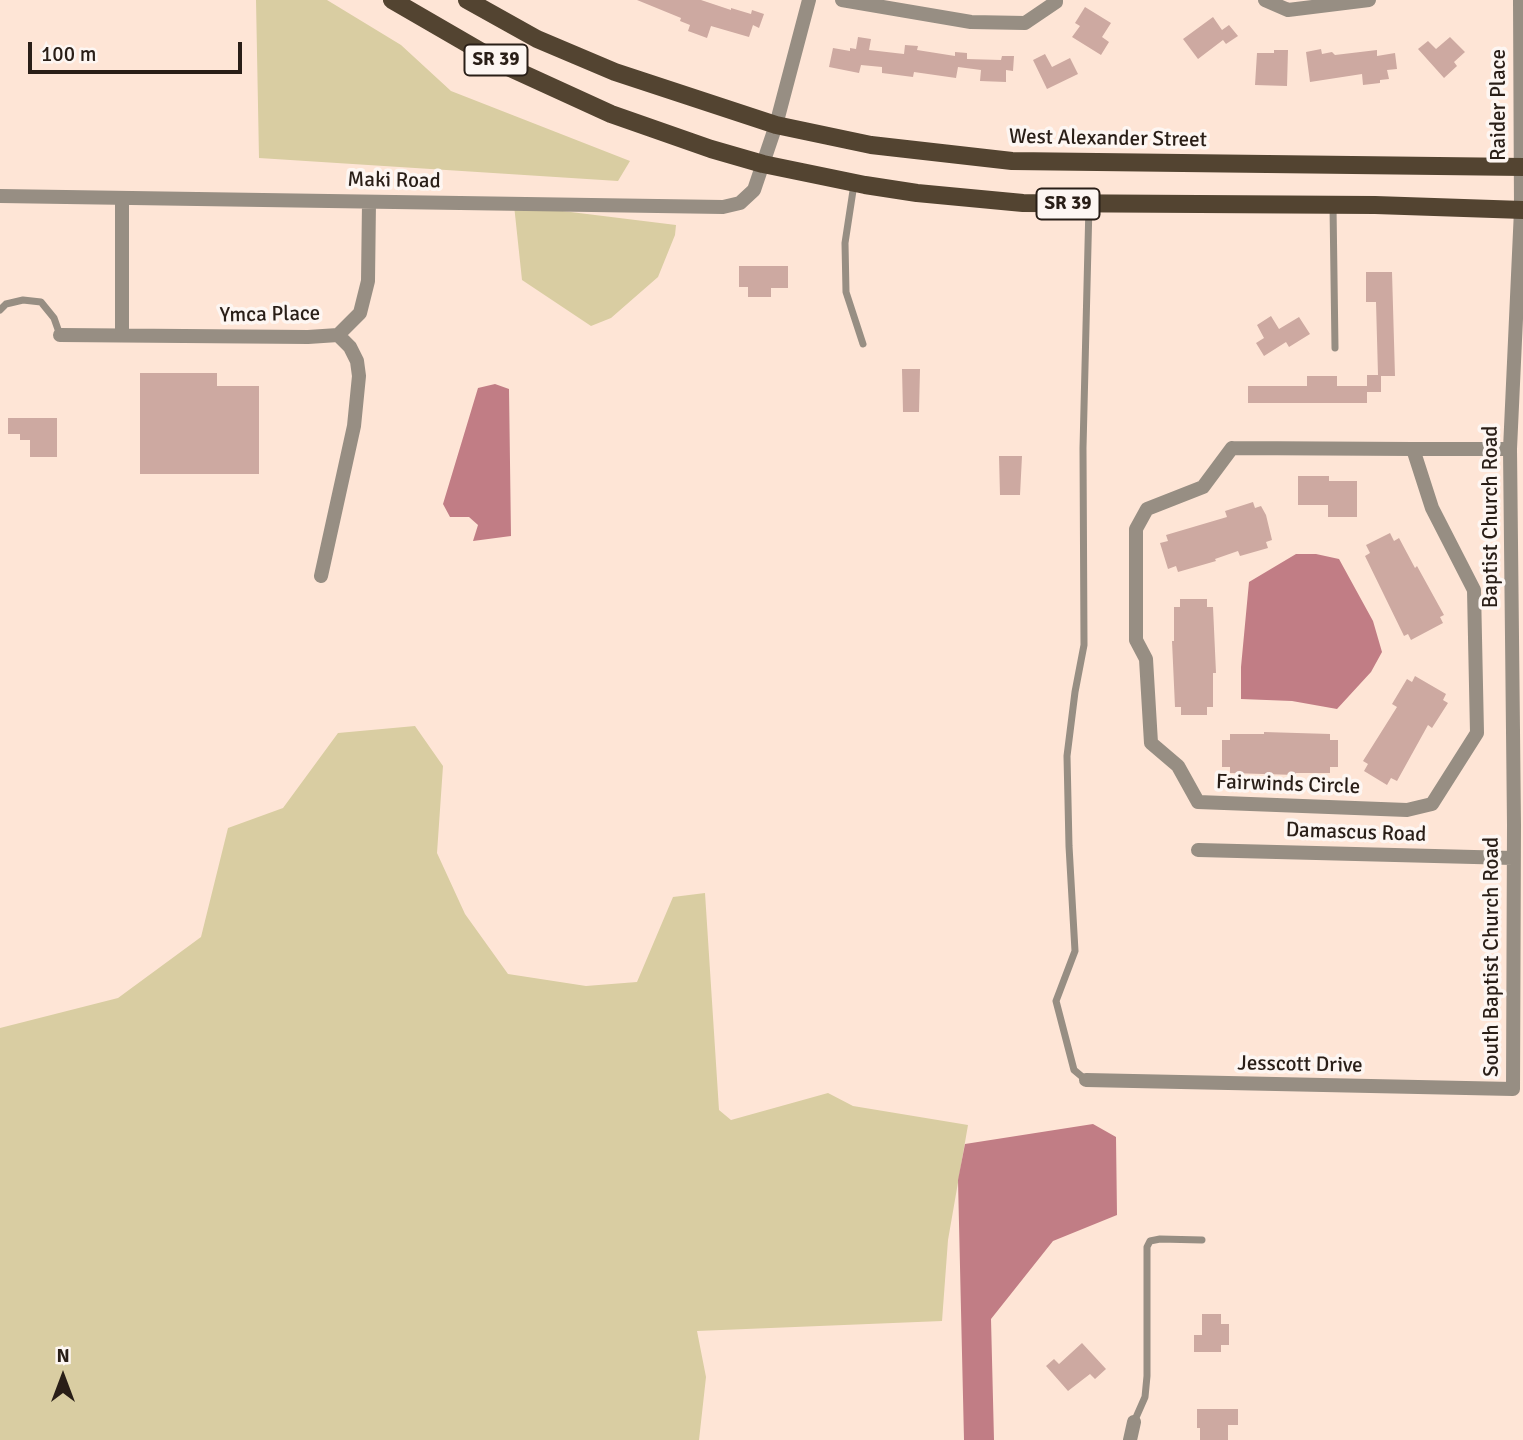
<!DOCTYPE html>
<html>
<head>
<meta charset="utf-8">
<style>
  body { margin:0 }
  #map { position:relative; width:1523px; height:1440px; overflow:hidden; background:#fee5d6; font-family:Signika,sans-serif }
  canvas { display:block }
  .north { position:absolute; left:28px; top:1342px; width:70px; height:70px; -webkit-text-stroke:5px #fdf6f2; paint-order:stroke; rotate:0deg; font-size:19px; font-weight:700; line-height:28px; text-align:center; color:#291e17 }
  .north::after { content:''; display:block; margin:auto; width:24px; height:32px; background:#291e17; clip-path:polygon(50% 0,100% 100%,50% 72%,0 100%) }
  .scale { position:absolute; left:28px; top:42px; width:214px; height:32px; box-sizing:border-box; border:4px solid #291e17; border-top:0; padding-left:9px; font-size:21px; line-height:24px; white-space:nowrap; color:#291e17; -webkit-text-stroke:5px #fdf6f2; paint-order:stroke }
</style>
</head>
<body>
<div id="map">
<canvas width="1523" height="1440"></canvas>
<div class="north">N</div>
<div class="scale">100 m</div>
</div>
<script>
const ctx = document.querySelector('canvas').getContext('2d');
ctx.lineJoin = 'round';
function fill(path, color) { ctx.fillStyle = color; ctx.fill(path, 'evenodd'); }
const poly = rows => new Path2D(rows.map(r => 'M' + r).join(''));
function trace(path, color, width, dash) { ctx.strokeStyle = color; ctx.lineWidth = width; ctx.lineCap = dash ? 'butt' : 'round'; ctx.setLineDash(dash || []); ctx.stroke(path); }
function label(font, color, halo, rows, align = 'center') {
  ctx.font = font + ' Signika,sans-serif'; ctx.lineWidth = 7; ctx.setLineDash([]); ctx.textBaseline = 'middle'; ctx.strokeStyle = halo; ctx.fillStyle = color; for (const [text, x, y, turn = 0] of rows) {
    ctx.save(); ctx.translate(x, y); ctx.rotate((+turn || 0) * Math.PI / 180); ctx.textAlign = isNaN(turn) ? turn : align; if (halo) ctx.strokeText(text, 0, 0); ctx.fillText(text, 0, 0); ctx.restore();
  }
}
const green = poly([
  [256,0,327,0,401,45,451,91,630,161,618,181,259,158],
  [514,205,676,225,675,235,658,277,611,318,591,326,522,280],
  [415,726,443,766,437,853,465,914,508,974,586,986,637,982,673,897,705,893,719,1110,731,1120,828,1093,853,1106,968,1125,948,1240,942,1321,697,1331,706,1377,699,1440,0,1440,0,1028,118,998,201,937,228,828,283,808,338,733]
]);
const water = poly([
  [495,384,509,389,511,536,473,541,478,525,469,517,450,517,443,504,478,388],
  [1296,554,1316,554,1339,559,1373,621,1382,652,1371,672,1337,709,1292,701,1241,699,1241,667,1249,582],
  [1093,1124,1116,1137,1117,1215,1053,1241,991,1319,994,1440,964,1440,958,1180,965,1144]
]);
const building = poly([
  [637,0,701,0,731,10,731,8,751,14,752,10,764,14,759,28,753,25,749,37,711,26,707,38,688,31,690,25,680,21,681,18],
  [1085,7,1111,23,1102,37,1109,42,1101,55,1072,37,1080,26,1075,23],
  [1213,17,1222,30,1229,25,1238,36,1226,44,1223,40,1198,59,1183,39],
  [858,37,871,39,869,50,904,54,905,45,918,46,917,50,955,56,955,52,967,53,967,59,1001,60,1002,56,1014,56,1013,71,1006,70,1006,82,980,81,981,70,958,67,956,78,914,72,913,77,882,73,882,67,861,65,859,73,829,67,833,48,850,51,850,48,856,49],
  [1450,37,1465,52,1454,62,1457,66,1444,78,1418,49,1428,41,1436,49],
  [1321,49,1322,54,1332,52,1335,55,1377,50,1377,56,1395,53,1397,69,1387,70,1389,79,1380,80,1380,83,1363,85,1362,74,1310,82,1306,52],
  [1274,50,1288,50,1287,86,1255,85,1257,53,1274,53],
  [1045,54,1052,67,1070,58,1078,74,1047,89,1033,60],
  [739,266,788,266,788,288,771,288,771,297,748,297,748,287,739,287],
  [1366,272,1392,272,1395,376,1381,376,1381,392,1367,392,1367,403,1248,403,1248,386,1307,386,1307,376,1337,376,1337,386,1367,386,1367,375,1378,375,1376,302,1366,302],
  [1271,316,1279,329,1299,317,1310,334,1289,347,1286,342,1264,356,1256,343,1264,338,1257,325],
  [902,369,920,369,919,412,903,412],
  [140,373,217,373,217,386,259,386,259,474,140,474],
  [8,418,57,418,57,457,30,457,30,440,20,440,20,434,8,434],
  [999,456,1022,456,1020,495,1000,495],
  [1298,476,1329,476,1329,481,1357,481,1357,517,1328,517,1328,505,1298,505],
  [1253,502,1255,508,1261,506,1266,515,1272,540,1266,542,1268,548,1240,556,1238,551,1215,559,1216,561,1178,572,1176,566,1168,569,1160,543,1168,541,1166,535,1227,517,1225,511],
  [1390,533,1394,541,1399,538,1415,568,1417,566,1444,615,1440,617,1443,623,1411,640,1408,634,1404,636,1365,556,1370,553,1366,545],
  [1180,599,1207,599,1207,607,1213,607,1216,673,1213,673,1213,707,1207,707,1207,715,1181,715,1181,707,1175,707,1172,641,1174,641,1174,607,1180,607],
  [1415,676,1446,694,1443,700,1448,703,1432,728,1428,725,1397,781,1391,778,1387,785,1364,771,1368,764,1363,761,1397,707,1392,704,1407,679,1412,682],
  [1264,732,1330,734,1330,740,1338,740,1338,767,1330,767,1330,773,1296,773,1296,775,1230,773,1230,767,1222,767,1222,740,1230,740,1230,734,1264,734],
  [1202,1314,1221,1314,1221,1324,1229,1324,1229,1345,1221,1345,1221,1352,1194,1352,1194,1335,1202,1335],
  [1082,1343,1106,1369,1095,1379,1090,1374,1068,1391,1046,1366,1054,1359,1059,1364],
  [1197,1409,1238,1409,1238,1425,1228,1425,1228,1440,1200,1440,1200,1428,1197,1428]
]);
const lane = poly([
  [854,184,845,243,846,292,863,344],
  [1333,206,1335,348],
  [0,310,6,304,23,300,41,302,54,318,60,335],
  [1086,1080,1074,1070,1056,1001,1075,951,1069,846,1067,756,1075,692,1084,645,1083,448,1089,205],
  [1134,1422,1145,1397,1147,1376,1147,1247,1150,1241,1160,1239,1202,1240]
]);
const street = poly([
  [842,0,971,22,1025,23,1056,2,1056,0],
  [1265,0,1288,10,1369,0],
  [0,196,723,207,740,203,754,190,776,125,809,0],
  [122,198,122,335],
  [60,335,308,337,338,335,360,313,368,281,369,202],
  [1232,448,1413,449,1432,508,1474,590,1477,733,1432,804,1407,810,1198,802,1178,766,1151,743,1146,659,1136,640,1136,529,1147,509,1203,487,1232,448],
  [1413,449,1510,449],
  [321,576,354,426,359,376,357,361,350,347,338,335],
  [1198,850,1513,858],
  [1086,1080,1513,1089,1514,825,1510,449,1521,210,1520,0],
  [1130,1440,1134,1422]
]);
const primary = poly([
  [392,0,506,66,611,114,711,149,763,164,865,185,917,193,1023,203,1375,205,1523,210],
  [467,0,537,39,615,72,776,125,871,145,1012,161,1523,167]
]);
const shields = [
  [496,60,63],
  [1068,204,63]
];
const shieldNames = [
  ["SR 39",496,60],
  ["SR 39",1068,204]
];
const streetNames = [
  ["Raider Place",1499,105,-90],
  ["West Alexander Street",1108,139,1],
  ["Maki Road",394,181,1],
  ["Ymca Place",270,315,-1],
  ["Baptist Church Road",1491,517,-90],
  ["Fairwinds Circle",1288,785,2],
  ["Damascus Road",1356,833,2],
  ["South Baptist Church Road",1492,957,-90],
  ["Jesscott Drive",1300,1065,1]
];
fill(green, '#d9cda2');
fill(water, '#c17d85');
fill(building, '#cda9a1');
trace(lane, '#978e83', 7);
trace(street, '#978e83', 14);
trace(primary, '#534431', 18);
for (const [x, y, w] of shields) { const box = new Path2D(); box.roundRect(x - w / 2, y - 15.5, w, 31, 5); ctx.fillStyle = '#fdf6f2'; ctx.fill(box); trace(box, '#291e17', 2); }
label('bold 19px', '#291e17', null, shieldNames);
label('21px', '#291e17', '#fdf6f2', streetNames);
</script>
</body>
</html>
